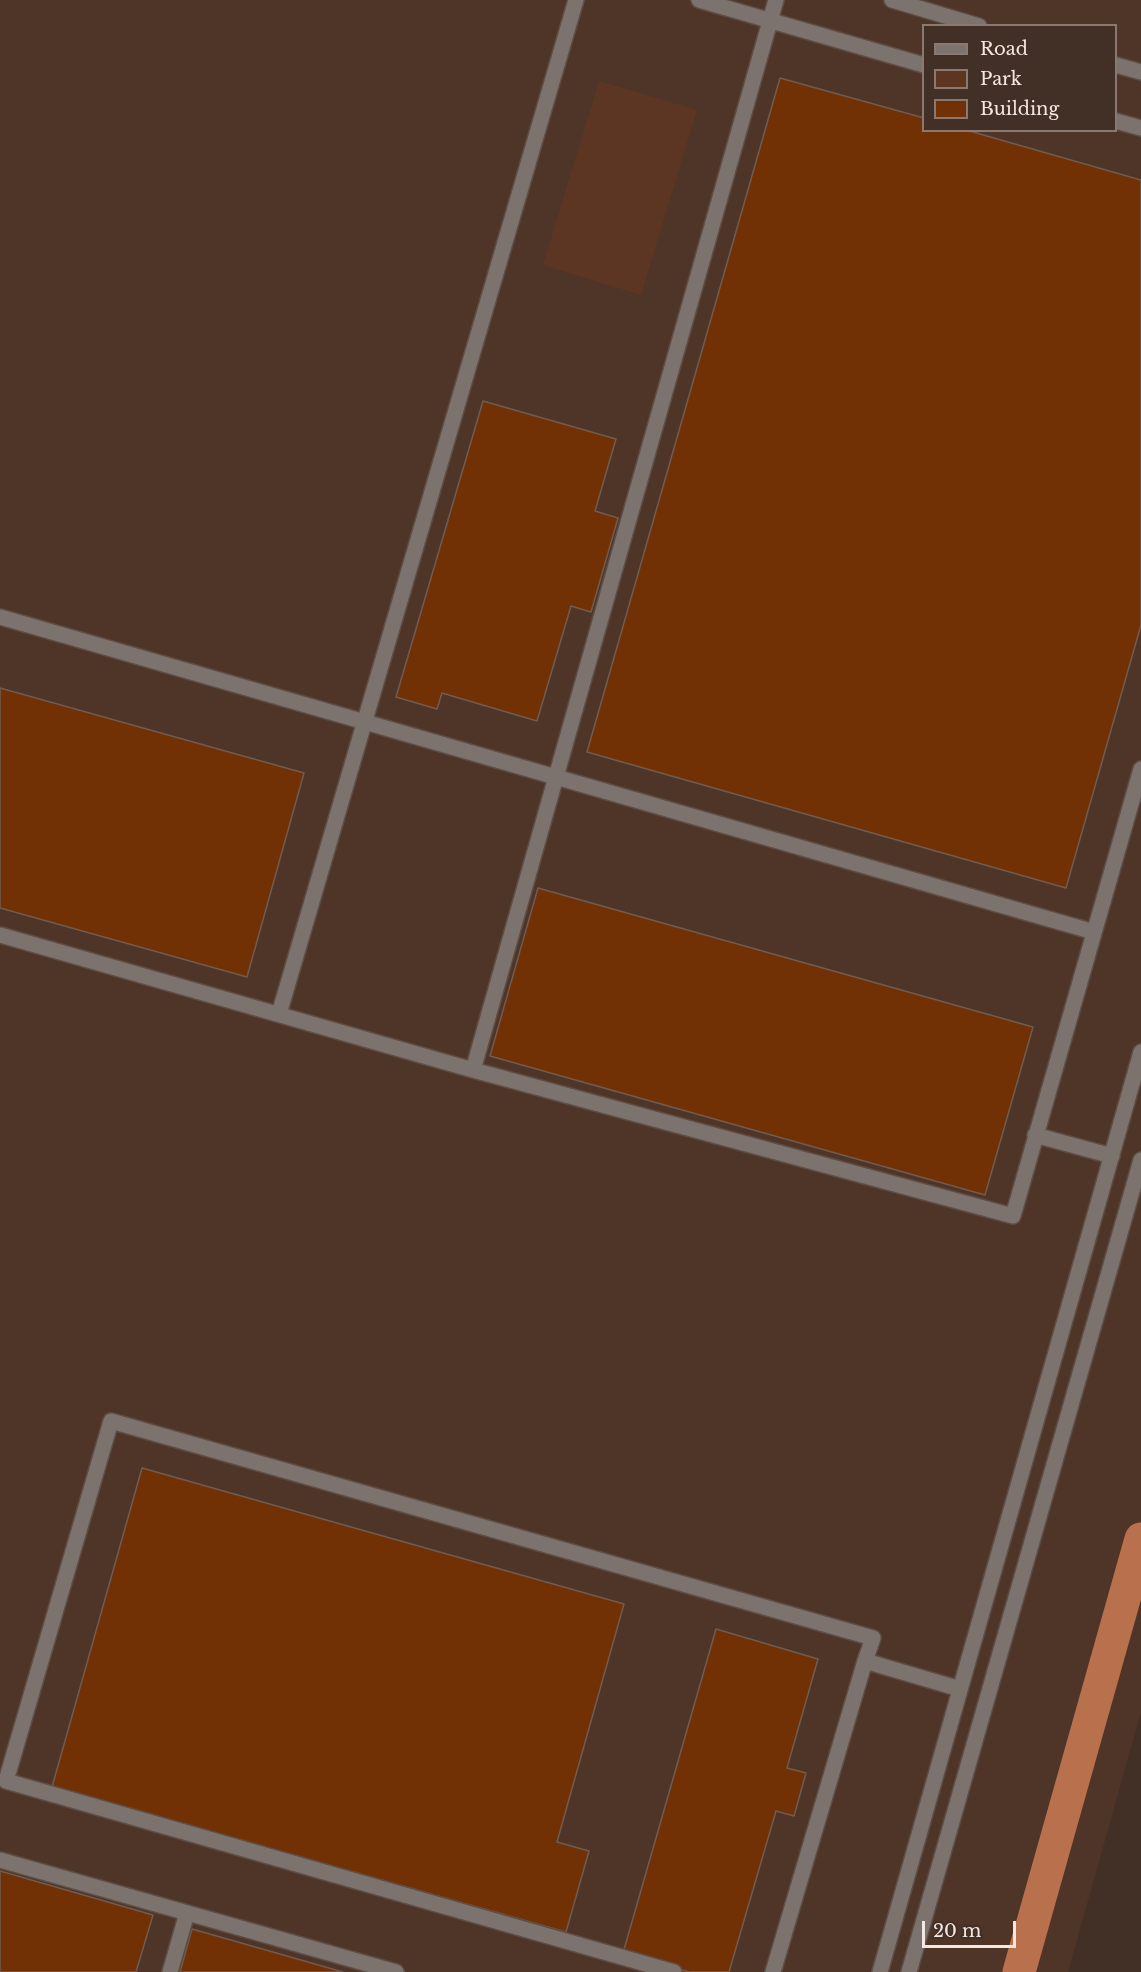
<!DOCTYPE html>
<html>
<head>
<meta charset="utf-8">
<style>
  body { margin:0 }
  #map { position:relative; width:1141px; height:1972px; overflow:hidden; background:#423026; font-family:"Libre Baskerville",serif }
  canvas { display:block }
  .legend { position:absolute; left:922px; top:24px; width:195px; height:108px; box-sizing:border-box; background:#423026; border:2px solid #897971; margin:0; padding:8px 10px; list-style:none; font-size:18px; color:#f4e7e1 }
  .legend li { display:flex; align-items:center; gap:12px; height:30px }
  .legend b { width:30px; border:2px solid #897971 }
  .scale { position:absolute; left:922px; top:1921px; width:94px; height:27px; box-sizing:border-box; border:3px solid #f4e7e1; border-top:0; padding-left:8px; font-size:18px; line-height:21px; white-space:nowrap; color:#f4e7e1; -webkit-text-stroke:4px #423026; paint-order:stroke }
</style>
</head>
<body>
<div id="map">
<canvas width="1141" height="1972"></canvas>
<ul class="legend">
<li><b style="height:8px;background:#7d736e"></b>Road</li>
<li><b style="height:16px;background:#5c3622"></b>Park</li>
<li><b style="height:16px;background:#723105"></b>Building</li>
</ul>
<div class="scale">20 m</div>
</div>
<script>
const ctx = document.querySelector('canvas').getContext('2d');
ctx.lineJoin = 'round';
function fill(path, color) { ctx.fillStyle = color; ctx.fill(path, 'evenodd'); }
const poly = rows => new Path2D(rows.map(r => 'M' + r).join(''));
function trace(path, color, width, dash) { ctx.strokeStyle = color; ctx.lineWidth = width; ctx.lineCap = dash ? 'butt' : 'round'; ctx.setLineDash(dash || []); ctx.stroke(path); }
const built = poly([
  [0,0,1141,0,1141,1712,1068,1972,0,1972],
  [924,26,1116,26,1116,130,924,130]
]);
const green = poly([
  [599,81,697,110,641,295,543,265]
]);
const canal = poly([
  [1019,1972,1141,1539]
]);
const building = poly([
  [780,78,924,118,924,130,966,130,1141,180,1141,625,1066,888,587,752,780,78],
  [483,401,616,439,595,511,618,518,591,612,571,606,537,721,442,693,437,709,396,697,483,401],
  [0,688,304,773,247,977,0,908,0,688],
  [538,888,1033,1027,985,1195,490,1056,538,888],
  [142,1468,624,1604,557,1842,589,1851,566,1932,52,1787,142,1468],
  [716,1629,818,1659,787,1768,806,1773,794,1816,776,1811,729,1972,689,1972,623,1953,716,1629],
  [0,1871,153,1915,136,1972,0,1972,0,1871],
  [192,1929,343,1972,180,1972,192,1929]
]);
const minor = poly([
  [699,0,924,65],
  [776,0,473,1070,1013,1216,1141,769],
  [892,0,979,26],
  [1116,65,1141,72],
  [1116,121,1141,128],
  [0,617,1094,932],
  [0,935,473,1070],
  [279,1014,576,0],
  [1035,1135,1112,1156],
  [0,1860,396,1972],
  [170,1972,187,1913],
  [674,1972,6,1781,111,1421,873,1638,865,1661,960,1689],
  [773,1972,865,1661],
  [880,1972,1141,1052],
  [909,1972,1141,1160]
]);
fill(built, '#4e3528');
fill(green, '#5c3622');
trace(canal, '#b8714c', 33);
fill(building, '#723105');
trace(building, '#705c51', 1.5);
trace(minor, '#5e4d44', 18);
trace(minor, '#7d736e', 15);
</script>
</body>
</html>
